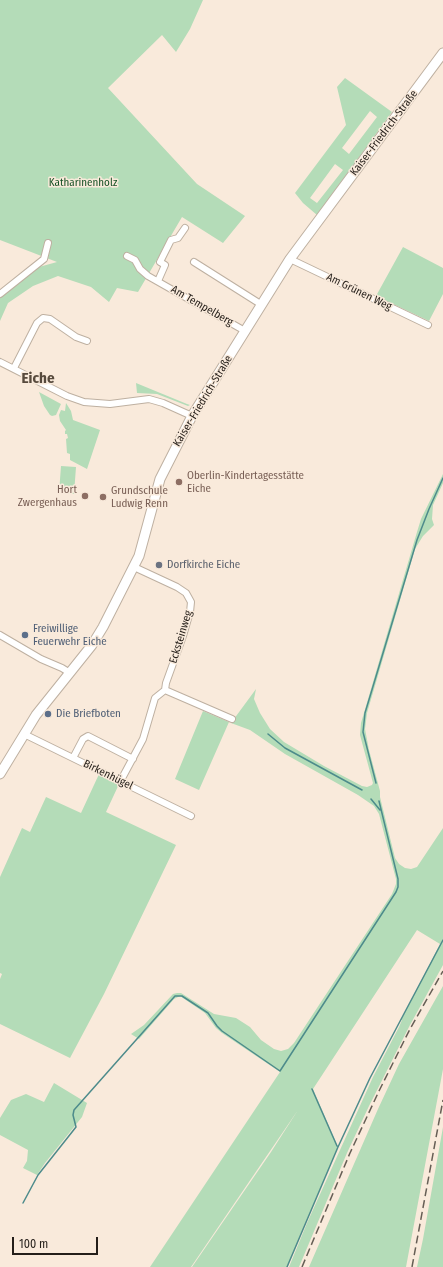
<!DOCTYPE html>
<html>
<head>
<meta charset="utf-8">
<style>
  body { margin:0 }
  #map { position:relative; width:443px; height:1267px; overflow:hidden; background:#f9eadb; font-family:"Fira Sans Condensed",sans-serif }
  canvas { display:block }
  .scale { position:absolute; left:12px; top:1237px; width:86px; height:18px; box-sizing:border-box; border:2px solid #241e19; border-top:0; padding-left:5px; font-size:12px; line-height:14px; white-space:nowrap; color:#241e19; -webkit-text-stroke:3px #f9eadb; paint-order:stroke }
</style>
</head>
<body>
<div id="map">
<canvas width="443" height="1267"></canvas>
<div class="scale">100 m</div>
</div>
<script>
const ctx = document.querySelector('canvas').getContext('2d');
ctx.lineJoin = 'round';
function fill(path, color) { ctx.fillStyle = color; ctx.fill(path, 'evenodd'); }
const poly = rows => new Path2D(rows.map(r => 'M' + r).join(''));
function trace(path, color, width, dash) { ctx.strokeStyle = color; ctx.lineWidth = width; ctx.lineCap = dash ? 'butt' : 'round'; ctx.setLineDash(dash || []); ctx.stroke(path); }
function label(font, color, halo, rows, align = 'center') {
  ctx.font = font + ' "Fira Sans Condensed",sans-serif'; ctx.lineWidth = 3; ctx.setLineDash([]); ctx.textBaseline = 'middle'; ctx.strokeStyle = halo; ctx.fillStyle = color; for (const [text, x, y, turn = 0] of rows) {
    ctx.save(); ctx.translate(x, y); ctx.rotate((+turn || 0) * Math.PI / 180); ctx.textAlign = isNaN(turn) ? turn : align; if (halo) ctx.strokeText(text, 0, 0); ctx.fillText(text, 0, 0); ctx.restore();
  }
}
const green = poly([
  [0,0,203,0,190,29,176,52,162,35,108,88,197,184,245,216,223,243,182,217,138,292,117,288,109,302,91,287,58,276,33,286,8,303,0,321,0,296,39,267,57,262,0,240],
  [345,78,392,112,317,215,303,203,295,193,346,125,337,87],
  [370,111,377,117,349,154,342,148],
  [335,164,343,170,317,203,310,198],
  [403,247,443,268,443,294,429,321,376,296],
  [136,383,187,404,190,405,188,406,157,394,137,393],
  [39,392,61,404,56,415,52,416,50,415,44,406],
  [66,403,71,411,73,420,100,430,87,469,70,460,70,454,67,453,66,439,68,438,67,434,65,434,65,431,66,430,60,421,59,415,61,410,65,411],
  [61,466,76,467,74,494,59,493],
  [443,474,443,483,433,505,432,519,434,525,423,536,415,549,367,713,365,729,369,750,380,791,380,797,395,858,399,864,405,868,411,869,417,867,443,828,443,965,410,1025,369,1106,347,1153,299,1267,289,1267,307,1223,373,1077,399,1027,402,1020,401,1020,440,944,417,930,313,1089,338,1147,287,1267,192,1267,271,1152,298,1110,191,1267,150,1267,280,1072,222,1033,216,1028,205,1013,180,996,174,999,139,1039,131,1034,144,1025,173,994,177,993,181,993,214,1014,236,1018,250,1027,261,1040,274,1049,281,1051,288,1049,294,1043,392,894,396,884,396,879,379,814,374,806,358,795,285,754,250,730,231,723,256,689,254,699,260,713,270,729,284,742,324,766,362,786,367,787,372,785,373,783,360,735,361,723,417,532,421,519],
  [203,711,229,722,199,790,175,779],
  [100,772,120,782,106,812,176,845,104,994,70,1058,0,1024,0,979,2,974,0,973,0,877,22,828,30,832,46,797,81,813],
  [443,986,443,1069,406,1267,309,1267,378,1109,399,1064],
  [54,1083,87,1103,82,1117,45,1163,37,1175,23,1168,27,1161,28,1150,0,1135,0,1118,11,1100,26,1094,44,1102],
  [443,1127,443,1267,417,1267,423,1239]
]);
const stream = poly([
  [268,734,285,748,362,790],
  [376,783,363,732,365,713,417,540,429,509,443,478],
  [371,799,380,810],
  [312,1089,337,1146],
  [23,1203,38,1175,76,1127,73,1115,74,1110,175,996,182,996,208,1013,217,1026,222,1031,280,1071,396,892,398,887,398,879,379,801],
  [287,1267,338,1147,370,1078,443,940]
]);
const street = poly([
  [127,256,135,260,140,269,148,276,245,331],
  [290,259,428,325],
  [194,262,262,305],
  [158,281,165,265,160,262,171,240,178,238,185,228],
  [0,294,44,259,48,243],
  [0,362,67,396,84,402,110,404,149,399,163,403,192,416],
  [14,368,37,323,43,318,50,319,76,337,87,341],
  [0,635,41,659,62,668,70,673],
  [165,690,232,719],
  [24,734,191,816],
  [73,758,83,739,88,736,133,759],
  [120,782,143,739,155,698,165,690,166,683,183,636,190,612,191,602,186,593,177,587,134,567]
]);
const secondary = poly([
  [0,774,36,715,92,645,103,627,139,556,160,479,192,416,290,259,443,53]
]);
const rail = poly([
  [302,1267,350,1153,379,1091,410,1029,443,971],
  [412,1267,443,1100]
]);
const markers = [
  [179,482,4,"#8d6e63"],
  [85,496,4,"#8d6e63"],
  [103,497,4,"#8d6e63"],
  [159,565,4,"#6b7280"],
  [25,635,4,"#5c6f8a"],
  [48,714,4,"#5c6f8a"]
];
const streetNames = [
  ["Kaiser-Friedrich-Straße",384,133,-53],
  ["Am Grünen Weg",359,292,26],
  ["Am Tempelberg",202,306,30],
  ["Kaiser-Friedrich-Straße",203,401,-59],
  ["Ecksteinweg",181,637,-73],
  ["Birkenhügel",108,775,26]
];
const parkNames = [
  ["Katharinenholz",83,183]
];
const educationNames = [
  ["Oberlin-Kindertagesstätte",187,476],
  ["Eiche",187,489],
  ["Hort",77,490,"right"],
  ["Zwergenhaus",77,503,"right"],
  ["Grundschule",111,491],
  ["Ludwig Renn",111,504]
];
const worshipNames = [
  ["Dorfkirche Eiche",167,565]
];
const serviceNames = [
  ["Freiwillige",33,629],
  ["Feuerwehr Eiche",33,642],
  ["Die Briefboten",56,714]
];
const districtNames = [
  ["Eiche",38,379]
];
fill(green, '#b4dcb8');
trace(stream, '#4d8b8b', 1.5);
trace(street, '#beb0a1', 8);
trace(secondary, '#beb0a1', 11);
trace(street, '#fff', 6);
trace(secondary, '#fff', 9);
trace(rail, '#665e55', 1.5, [8, 4]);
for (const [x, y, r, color] of markers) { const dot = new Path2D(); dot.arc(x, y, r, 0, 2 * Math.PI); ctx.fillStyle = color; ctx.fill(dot); trace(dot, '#f9eadb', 1.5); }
label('11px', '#241e19', '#f9eadb', streetNames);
label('11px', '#175226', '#f9eadb', parkNames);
label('11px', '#785e54', '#f9eadb', educationNames, 'left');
label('11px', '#5b616d', '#f9eadb', worshipNames, 'left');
label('11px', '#4e5e75', '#f9eadb', serviceNames, 'left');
label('bold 15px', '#574a3d', '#f9eadb', districtNames);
</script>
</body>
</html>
